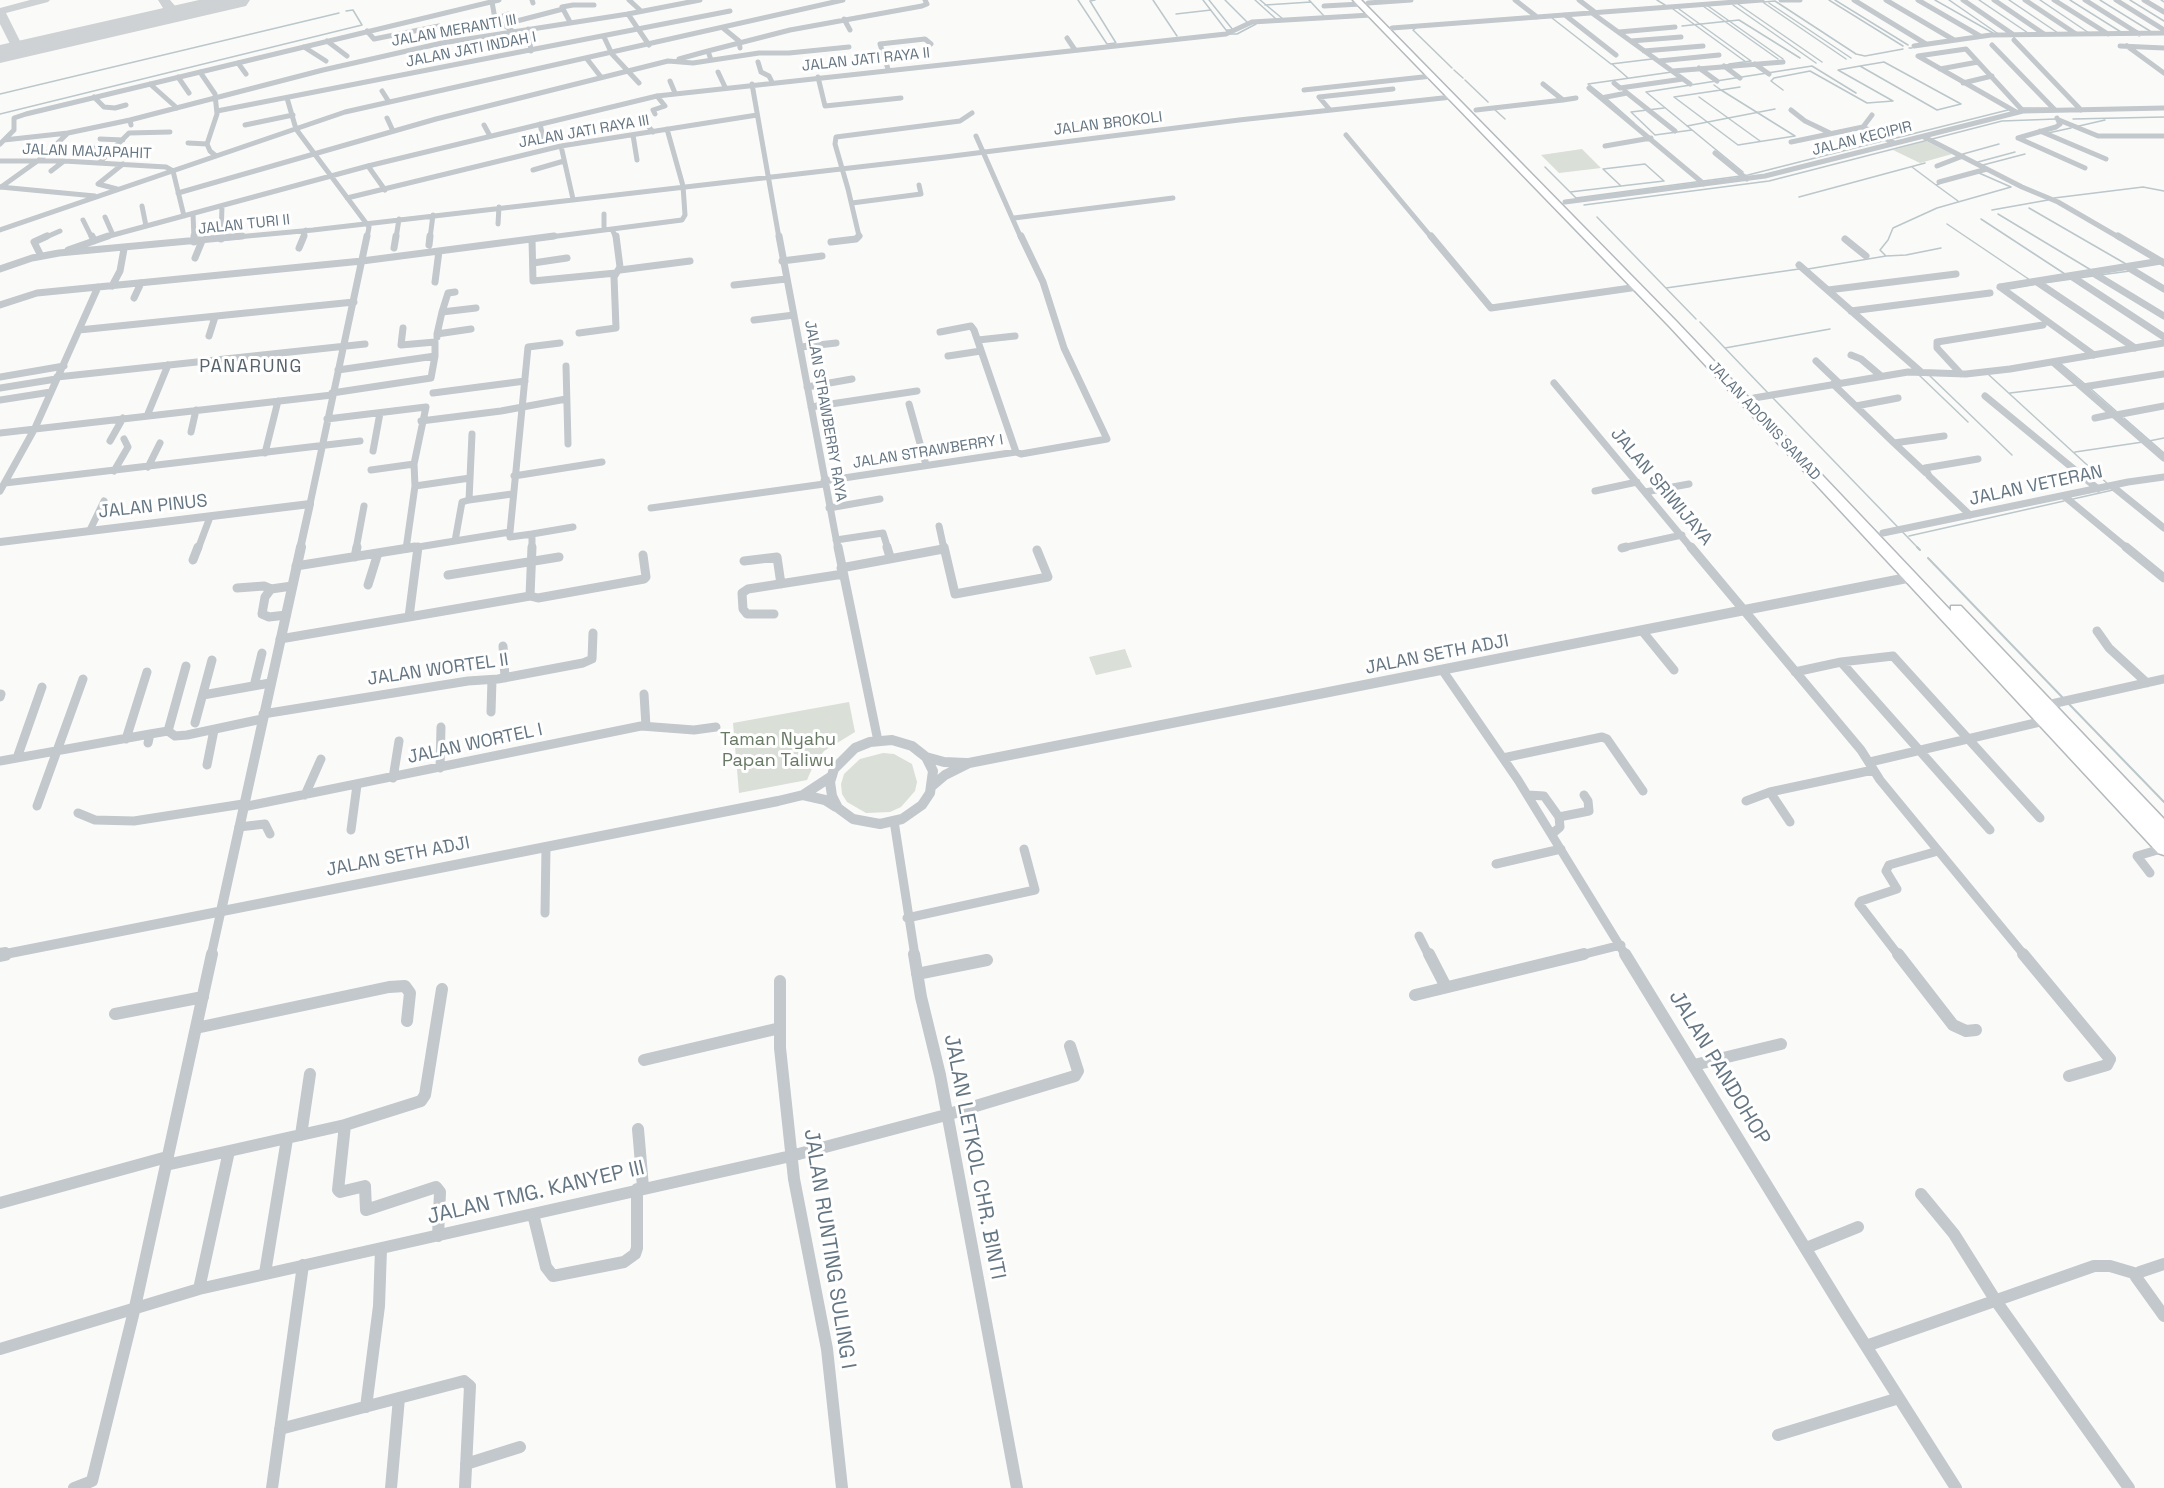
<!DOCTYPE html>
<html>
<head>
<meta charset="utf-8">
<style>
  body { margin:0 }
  canvas { display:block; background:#fafaf8 }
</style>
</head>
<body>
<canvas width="2164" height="1488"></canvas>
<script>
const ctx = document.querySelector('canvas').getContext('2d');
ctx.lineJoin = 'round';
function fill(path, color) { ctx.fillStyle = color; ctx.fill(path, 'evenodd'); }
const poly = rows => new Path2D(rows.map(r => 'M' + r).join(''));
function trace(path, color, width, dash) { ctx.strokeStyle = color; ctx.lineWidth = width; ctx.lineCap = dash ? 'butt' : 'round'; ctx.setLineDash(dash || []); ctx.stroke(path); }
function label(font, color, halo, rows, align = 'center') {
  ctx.font = font + ' "Space Grotesk",sans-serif'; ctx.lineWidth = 6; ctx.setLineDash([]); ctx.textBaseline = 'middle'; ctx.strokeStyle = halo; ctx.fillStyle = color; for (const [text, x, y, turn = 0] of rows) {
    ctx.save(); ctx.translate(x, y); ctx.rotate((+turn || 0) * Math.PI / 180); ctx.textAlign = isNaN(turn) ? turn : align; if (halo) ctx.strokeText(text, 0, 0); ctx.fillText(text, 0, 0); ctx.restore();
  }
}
const green = poly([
  [1926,141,1952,154,1920,163,1893,150],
  [1582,149,1601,168,1559,173,1541,155],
  [1125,649,1132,667,1096,675,1089,657],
  [849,702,855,732,824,751,814,764,807,780,739,793,733,723],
  [883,753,894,754,912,764,917,782,915,791,901,807,890,812,866,813,847,802,842,794,841,784,844,774,860,759]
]);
const streamFar1 = poly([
  [1078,0,1107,44,1116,43,1090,1,1095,0],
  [1153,0,1177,36],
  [1203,0,1226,30],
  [1209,0,1233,30,1226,30,1230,34,1237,34,1256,24],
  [1225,0,1247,22],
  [1255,0,1276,19],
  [1260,0,1283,19],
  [1309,0,1324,16],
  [1657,0,1665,5],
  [1829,0,1903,46],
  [1835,0,1908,45],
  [1935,0,1993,33],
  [1949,0,1997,33],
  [1979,0,2028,33],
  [2009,0,2058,33],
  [2040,0,2089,33],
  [2070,0,2121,32],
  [2100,0,2150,31],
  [2130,0,2164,21],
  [2161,0,2164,2],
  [1763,2,1775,1,1856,54,1865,56,1903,49],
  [1764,3,1846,59],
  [1769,3,1851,58],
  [1738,4,1822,62],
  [1265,5,1311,2],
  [1733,5,1816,63],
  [1703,6,1778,59],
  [1708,6,1783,59],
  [1673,9,1746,62],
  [1679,9,1751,61,1729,64],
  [1176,14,1211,10],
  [1552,18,1611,64,1652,59],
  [1682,26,1739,20,1800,58],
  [1416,28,1413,30,1452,68],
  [1909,48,1912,48],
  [1884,62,1961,104,1937,110,1860,66,1884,62],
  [1612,64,1628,78],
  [1454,70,1463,78],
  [1465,80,1488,102],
  [1714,85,1721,90],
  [1721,90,1795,136,1738,145,1674,97,1721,90],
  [1721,90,1740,87],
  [1783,90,1771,81,1774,78,1810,71,1867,103,1893,101,1838,70,1860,66],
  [0,94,339,13],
  [1602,95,1588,84,1672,72],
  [1699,97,1760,141],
  [1607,99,1634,123],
  [1664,108,1631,112,1655,135,1692,130],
  [2023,108,2050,108],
  [1494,109,1505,119],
  [0,114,362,25,353,10,346,11],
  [2073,119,2164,117],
  [1687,126,1775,109],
  [2079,126,2105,120],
  [2048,133,2071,128],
  [1892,139,2008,110],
  [1963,154,1999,144],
  [1978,162,2015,152],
  [1645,164,1664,181,1621,186,1603,169,1645,164],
  [1983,165,2025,154],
  [1545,167,1576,198,1748,175,1886,140],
  [1912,167,1936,185,1939,184],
  [1743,172,1646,92,1812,66,1856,93],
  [1936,185,1958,201],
  [1570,192,1621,186],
  [1799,197,1925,163],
  [2054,198,2143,187,2164,191],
  [1584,205,1769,181,2002,121,2056,119],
  [2029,208,2126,264],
  [1992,210,2048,200],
  [1998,214,2091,270],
  [1597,217,1696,319],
  [1981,219,2065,274],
  [1947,224,2030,280],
  [1886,256,1906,255,1941,248],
  [1808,269,1886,256,1880,250,1888,240,1893,228,1937,208,2011,187,1979,173],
  [2100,275,2130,271],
  [2079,278,2093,276],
  [2044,283,2072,279],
  [1666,288,1799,269],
  [2009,289,2038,284],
  [1700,322,1768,393],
  [1725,348,1830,329],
  [2060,363,2085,384],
  [1919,375,1968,422],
  [1989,375,2109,485],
  [1930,376,2012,455],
  [2091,389,2116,411],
  [2010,393,2075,385],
  [1772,397,1919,549],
  [2124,418,2164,453],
  [2149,441,2164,438],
  [2075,452,2143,442],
  [2073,499,2113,490],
  [1909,536,2064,501]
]);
const stream = poly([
  [1917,547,1920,550],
  [1928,558,2064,699],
  [2068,703,2164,802]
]);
const taxiway = poly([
  [30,0,50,0,48,2,6,13,20,41,36,41,91,29,97,33,95,36,36,49,12,48,0,24,0,8,30,0],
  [158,0,170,0,176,7,196,6,202,9,196,12,171,12,166,18,144,22,144,18,158,14,163,8,158,0]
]);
const runway = poly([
  [199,0,250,0,246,6,0,63,0,45,199,0]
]);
const minorFar3 = poly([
  [532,0,533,3],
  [629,0,641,11],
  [1515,0,1537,17],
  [1579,0,1596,13],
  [1781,0,1800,0],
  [1854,0,1926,44],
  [1886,0,1954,40],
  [1918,0,1980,36],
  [1963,0,2014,35],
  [1994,0,2044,34],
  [2025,0,2076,34],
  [2054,0,2108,34],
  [2085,0,2139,34],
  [2116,0,2164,30],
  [2144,0,2164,12],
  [492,2,495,19,514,32],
  [1368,3,1411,0],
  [1324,6,1361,4],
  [563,9,562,7,573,5,594,5],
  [1592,13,1690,84],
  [628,14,649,45],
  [1565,15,1616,55],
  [495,19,508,14],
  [844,19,850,30],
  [513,22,563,9,570,22],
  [723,28,739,41,740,48],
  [1392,28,1762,0],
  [528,29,531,51],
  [367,31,374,39,439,26],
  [1619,32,1675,27],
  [604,37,612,54,639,83],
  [1067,38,1075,50],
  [2014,40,2081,110],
  [327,41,347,56],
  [1631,41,1681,37],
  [1992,45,2055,110],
  [1914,46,1991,35,2164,33],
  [2120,46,2164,48],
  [2127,46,2164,73],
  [304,47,326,61],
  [1644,51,1703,46],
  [1918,56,1966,49,2023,111],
  [1918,56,2016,112],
  [587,59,601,77],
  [679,59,708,51],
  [711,60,708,51,790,30,922,6,927,4,925,0],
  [1659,61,1719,55],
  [758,62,761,72,769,76,772,82],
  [238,63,246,74],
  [1755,64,1769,74],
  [1724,66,1740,78],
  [1699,68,1717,81],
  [888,69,880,44,925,39,931,44],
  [1940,69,1978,62],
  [1673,71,1783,62],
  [200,72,215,94,217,114,207,144,210,151,216,156],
  [718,72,725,87],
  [178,77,189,93],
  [818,77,825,106,901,98],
  [670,81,675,93],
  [1614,83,1620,88,1683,79],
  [1963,83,1992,76],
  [150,84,177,108],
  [752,84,779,238],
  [1589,88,1704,184],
  [1304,90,1432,76],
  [382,91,389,102],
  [1627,93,1675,131],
  [94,97,104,107,115,108,126,105],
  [287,98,296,129,369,227,367,238],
  [1601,98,1627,93,1625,91],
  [1563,100,1576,98],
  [1330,110,1319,97,1393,89],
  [1476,110,1563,100,1543,84],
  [1791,110,1805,121,1830,133],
  [217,111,730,11],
  [655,114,653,110,665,106,657,96],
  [641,117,653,132],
  [387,118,393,131],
  [130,120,323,70,442,43,628,14,700,0],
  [2059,120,2098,136,2164,136],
  [540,124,543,137],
  [245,125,293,115],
  [484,125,490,136],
  [1863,127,1894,143],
  [2040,131,2106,159],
  [68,133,130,120,131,125],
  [633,135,637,160],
  [1346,135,1432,238],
  [976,136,1021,238],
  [1924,137,2022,187,2058,202,2120,238],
  [2018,138,2085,168],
  [2018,138,2056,127,2060,124,2057,118],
  [100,139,123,140],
  [1791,142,1863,127,1872,115],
  [188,143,207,144],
  [0,144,14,130,14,118,26,114,499,0],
  [561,146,573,199],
  [1605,146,1651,138],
  [89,148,113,149],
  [1715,153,1747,179],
  [0,161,64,161,166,167,173,171,184,216],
  [99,163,129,133,170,132],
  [368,166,385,190],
  [1937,166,1963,156],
  [533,170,564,161],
  [51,171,64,161],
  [1939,182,1987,169],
  [0,187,95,196],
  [1,187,43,157,68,133,4,140],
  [117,189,98,184,123,164],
  [178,193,436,119,668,61,693,63,759,53,789,53,849,47],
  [347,198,561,146,757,115],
  [1565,202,1765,176,2023,111,2164,108],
  [852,203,921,194,919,185],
  [142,206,146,226],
  [193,214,194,238],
  [604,214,604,230],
  [105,217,113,235],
  [1014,218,1173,198],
  [83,220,92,238],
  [498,224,499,207],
  [612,229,616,238],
  [0,230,345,112,843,0],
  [44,238,60,231],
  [102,238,368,166,657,96,1226,34,1252,22,1371,15],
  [221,238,222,206],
  [226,238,313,230,945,157,1239,120,1452,97],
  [303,238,306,230],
  [396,238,399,219],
  [430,238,433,215],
  [542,238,682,220,685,215,683,186,667,129],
  [857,238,859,236,848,189,835,144,836,137,960,121,972,113]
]);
const minorFar2 = poly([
  [92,236,94,241],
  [194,236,194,242],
  [779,236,838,549],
  [1431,236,1491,308,1638,287],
  [2118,236,2164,263],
  [221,239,221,236],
  [532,239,533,281,616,273],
  [1845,239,1866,256],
  [831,242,856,239,859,236],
  [429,245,430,236],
  [299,248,304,236],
  [394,248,396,236],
  [68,250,108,236],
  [41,256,34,242,47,236],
  [195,258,202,241],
  [782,261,822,256],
  [533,263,567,258],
  [1799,265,1921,372],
  [2129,268,2164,289],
  [0,269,32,258,59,253,242,236],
  [620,270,690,261],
  [2093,273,2164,316],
  [2071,276,2164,337],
  [435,282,439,251],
  [2037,282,2135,348],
  [734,285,786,279],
  [112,286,120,271,124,249],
  [2000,287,2161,261],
  [2000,287,2094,355],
  [1828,290,1956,274],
  [134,298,141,283],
  [0,305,37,293,362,261,554,236],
  [1851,311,1990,293],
  [442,312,448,293,455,292],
  [754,320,794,315],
  [403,328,401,345,435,342,435,356],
  [79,330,354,302],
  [579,333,616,328,614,277,620,267,616,236],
  [437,334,442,312,476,308],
  [209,336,215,317],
  [437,337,437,334,471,329],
  [978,340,1015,336],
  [801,347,836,343],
  [1851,355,1861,359,1881,376],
  [948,356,981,351],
  [1816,361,1839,383],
  [2053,362,2164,458],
  [566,366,568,444],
  [1961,374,1937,348,1937,342,2043,325],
  [0,377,64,366],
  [57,377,365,344],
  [1554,383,1692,549],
  [1833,384,1894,443,1944,436],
  [807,387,852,379],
  [2083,387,2164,374],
  [0,388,56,379],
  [332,393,431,378,435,356,338,370],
  [433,393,525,381],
  [1985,396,2098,489],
  [1754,398,1908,372,1966,374,2010,369,2164,343],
  [0,400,51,392],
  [909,404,926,465],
  [1856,406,1898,398],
  [811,407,917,391],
  [2116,415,2164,406],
  [147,416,168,365],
  [2095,418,2114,414],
  [327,419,426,407,414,464],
  [421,421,501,411,566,399],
  [191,432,196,410],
  [0,433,332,395],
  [472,434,469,500,512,494],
  [110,441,123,418],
  [1894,443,1926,473],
  [373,451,380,413],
  [1016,452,1021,454,1107,439,1064,348,1043,282,1021,236],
  [265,453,278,401],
  [148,467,160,443],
  [371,470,414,464,415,486,406,549],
  [114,471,128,447,124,439],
  [514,476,602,462],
  [824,481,1016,452,974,330,971,326,940,332],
  [5,483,360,441],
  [415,486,470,478],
  [2112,486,2164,528],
  [0,491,35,428,98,287],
  [1595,491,1637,482],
  [1645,492,1689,484],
  [2064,496,2128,549],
  [310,504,367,236],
  [651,508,824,484],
  [829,508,880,499],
  [1970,515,1929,476,1925,468,1978,459],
  [939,526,944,549],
  [90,530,104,501],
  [510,532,528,347,560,343],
  [1883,533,2128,482,2164,477],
  [532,534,573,527],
  [836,540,883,533,888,549],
  [455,541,462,502,469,500],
  [1622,548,1682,535],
  [198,549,210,517],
  [356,549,364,506],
  [406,549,510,532,510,537,532,534,532,549]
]);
const minorFar1 = poly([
  [418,547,409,617,530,596,532,547],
  [838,547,878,741],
  [887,547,890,557],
  [944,547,955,594,1048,577,1037,550],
  [1691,547,1861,750,1880,780,2025,956],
  [2126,547,2164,578],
  [1622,548,1626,547],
  [355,557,357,547],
  [193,560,198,547],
  [744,561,777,557,781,584],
  [296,566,415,547],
  [841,568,943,549],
  [448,575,559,557],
  [368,585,378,553],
  [237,588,264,586,271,589,292,586],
  [271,589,265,597,262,614,269,617,286,615],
  [530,596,538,598,644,579,646,577,643,555],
  [774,614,747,614,743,609,742,593,748,589,843,574],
  [2097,631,2109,648,2147,683],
  [1643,632,1674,670],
  [280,639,409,617],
  [503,646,505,678],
  [1841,662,1990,830],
  [1443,671,1518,780,1626,956],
  [1795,672,1841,662,1893,656,2040,818],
  [254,686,262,653],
  [644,694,646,726],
  [203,695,270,683],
  [0,697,1,694],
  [2047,705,2164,679],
  [491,712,492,680],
  [263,714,468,681,498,679,583,663,592,659,593,633],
  [195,723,212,660],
  [168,731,186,666],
  [150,734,168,731,175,736,187,735,262,719],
  [126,739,147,672],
  [17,758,42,687],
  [1503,758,1602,737,1607,739,1643,791],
  [0,761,150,734,148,743],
  [1870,762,2044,721],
  [207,765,214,730],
  [440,768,441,727],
  [393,778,399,741],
  [305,795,321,759],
  [1528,795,1544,796,1559,817,1560,827,1552,834],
  [1746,801,1770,792],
  [37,806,83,679],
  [243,807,641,726,694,730,716,727],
  [78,813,95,820,134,821,243,804],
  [1559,817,1589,811,1588,801,1584,795],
  [894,821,915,956],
  [1790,822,1770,792,1873,770],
  [239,827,265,824,270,834],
  [351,830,357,785],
  [1496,864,1561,849],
  [2150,873,2137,856,2164,848],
  [545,913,546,847],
  [907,918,1035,890,1024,849],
  [1419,936,1429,956],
  [211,956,221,911],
  [1577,956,1621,945],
  [1899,956,1859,904,1861,901,1897,889,1886,871,1889,865,1938,851]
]);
const minor = poly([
  [914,954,921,997,940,1075,1017,1488],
  [1429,954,1446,987],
  [1625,954,1845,1313,1956,1488],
  [1898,954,1953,1025,1966,1031,1976,1030],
  [2023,954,2110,1059,2107,1065,2069,1076],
  [917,974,987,960],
  [780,981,780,1048,794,1179,827,1349,842,1488],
  [1415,995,1584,954],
  [115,1014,203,997],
  [196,1028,389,987,405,986,410,993,407,1021],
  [644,1060,780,1028],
  [1694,1065,1781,1044],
  [345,1125,421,1101,425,1095,442,989],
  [638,1129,643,1187],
  [301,1135,310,1074],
  [166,1165,229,1151],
  [1921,1194,1954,1234,1996,1301,2129,1488],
  [0,1203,167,1157],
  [533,1214,546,1267,553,1276,624,1262,635,1254,637,1248,637,1189],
  [1806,1248,1858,1227],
  [2164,1264,2140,1272,2136,1277,2164,1316],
  [265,1273,287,1139],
  [199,1289,229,1151,345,1125,338,1190,340,1192,365,1186,366,1210,436,1187,440,1192,438,1236],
  [1866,1346,2094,1266,2110,1266,2137,1274],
  [0,1349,199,1289,791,1156,946,1115,1075,1076,1078,1071,1070,1046],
  [366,1407,379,1306,381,1249],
  [280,1429,464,1381,470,1386,465,1488],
  [1778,1435,1899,1398],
  [466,1464,520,1447],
  [74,1488,92,1481,135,1307,212,954],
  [272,1488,303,1265],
  [391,1488,399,1398]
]);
const tertiaryFar2 = poly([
  [0,542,310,504,300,549]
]);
const tertiaryFar1 = poly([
  [892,740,912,746,926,757,933,771,930,793,922,805,902,819,880,824,853,819,838,808,832,796,830,782,834,769,855,748,870,742,892,740],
  [926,757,944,762,966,763],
  [932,786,945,775,969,763,1912,577],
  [803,795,825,800,836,807],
  [221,911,301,547],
  [0,955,778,801,803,795,832,776]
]);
const tertiary = poly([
  [0,955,5,954]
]);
const trunk = poly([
  [1353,0,1361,0,1677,322,1951,611,1951,606,1961,606,2164,819,2164,855,2158,853,1669,326,1353,0]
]);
const farStreetnames = [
  ["JALAN MERANTI III",454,31,-10],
  ["JALAN JATI INDAH I",471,50,-11],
  ["JALAN JATI RAYA II",866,60,-6],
  ["JALAN BROKOLI",1108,124,-7],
  ["JALAN JATI RAYA III",584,132,-10],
  ["JALAN KECIPIR",1862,139,-14],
  ["JALAN MAJAPAHIT",87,152,2],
  ["JALAN TURI II",244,225,-6],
  ["JALAN STRAWBERRY RAYA",825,411,80],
  ["JALAN ADONIS SAMAD",1764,421,47],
  ["JALAN STRAWBERRY I",928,452,-9]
];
const farQuarternames = [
  ["PANARUNG",251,367]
];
const streetNames = [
  ["JALAN VETERAN",2036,486,-12],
  ["JALAN SRIWIJAYA",1661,487,50],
  ["JALAN PINUS",153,507,-6],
  ["JALAN SETH ADJI",1437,655,-11],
  ["JALAN WORTEL II",438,670,-8],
  ["JALAN WORTEL I",475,744,-12],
  ["JALAN SETH ADJI",398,857,-11]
];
const parkNames = [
  ["Taman Nyahu",778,740],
  ["Papan Taliwu",778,761]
];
const nearStreetnames = [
  ["JALAN PANDOHOP",1719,1068,59],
  ["JALAN LETKOL CHR. BINTI",974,1157,79],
  ["JALAN TMG. KANYEP III",536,1193,-13],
  ["JALAN RUNTING SULING I",829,1249,81]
];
fill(green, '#dadfd7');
trace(streamFar1, '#bbc7cb', 1.5);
trace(stream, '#bbc7cb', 2);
fill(taxiway, '#ced2d4');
fill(runway, '#ced2d4');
trace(trunk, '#b4b9bd', 3);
trace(minorFar3, '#c3c8cc', 5);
trace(minorFar2, '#c3c8cc', 7);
trace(minorFar1, '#c3c8cc', 9);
trace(minor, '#c3c8cc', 12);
trace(tertiaryFar2, '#c3c8cc', 8);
trace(tertiaryFar1, '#c3c8cc', 10);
trace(tertiary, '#c3c8cc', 14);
fill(trunk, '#fff');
label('15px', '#657683', '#fff', farStreetnames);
ctx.letterSpacing = '1.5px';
label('18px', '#57646e', '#fff', farQuarternames);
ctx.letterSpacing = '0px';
label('18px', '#657683', '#fff', streetNames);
label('18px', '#687a64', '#fff', parkNames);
label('21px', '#657683', '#fff', nearStreetnames);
</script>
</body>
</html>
